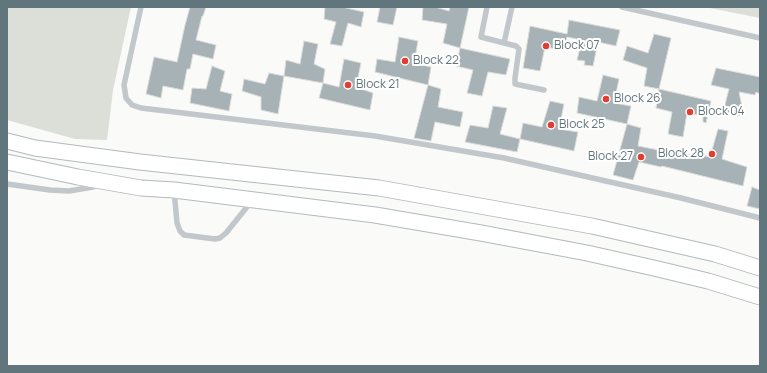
<!DOCTYPE html>
<html>
<head>
<meta charset="utf-8">
<style>
  body { margin:0 }
  #map { position:relative; width:767px; height:373px; overflow:hidden; background:#fafaf8; font-family:Manrope,sans-serif }
  canvas { display:block }
  .frame { position:absolute; inset:0; border:8px solid #61757c; pointer-events:none }
</style>
</head>
<body>
<div id="map">
<canvas width="767" height="373"></canvas>
<div class="frame"></div>
</div>
<script>
const ctx = document.querySelector('canvas').getContext('2d');
ctx.lineJoin = 'round';
function fill(path, color) { ctx.fillStyle = color; ctx.fill(path, 'evenodd'); }
const poly = rows => new Path2D(rows.map(r => 'M' + r).join(''));
function trace(path, color, width, dash) { ctx.strokeStyle = color; ctx.lineWidth = width; ctx.lineCap = dash ? 'butt' : 'round'; ctx.setLineDash(dash || []); ctx.stroke(path); }
function label(font, color, halo, rows, align = 'center') {
  ctx.font = font + ' Manrope,sans-serif'; ctx.lineWidth = 4; ctx.setLineDash([]); ctx.textBaseline = 'middle'; ctx.strokeStyle = halo; ctx.fillStyle = color; for (const [text, x, y, turn = 0] of rows) {
    ctx.save(); ctx.translate(x, y); ctx.rotate((+turn || 0) * Math.PI / 180); ctx.textAlign = isNaN(turn) ? turn : align; if (halo) ctx.strokeText(text, 0, 0); ctx.fillText(text, 0, 0); ctx.restore();
  }
}
const green = poly([
  [7,7,131,7,113,90,107,140,75,139,7,120],
  [705,7,760,7,760,18]
]);
const building = poly([
  [190,7,206,7,203,16,202,16,196,40,216,45,213,59,193,54,190,69,187,69,183,90,163,86,161,98,146,94,154,57,177,62,185,25,190,7],
  [325,7,342,7,364,12,361,27,348,23,342,46,330,44,336,22,324,19,325,7],
  [380,7,397,7,393,25,377,22,380,7],
  [423,7,435,7,449,11,450,7,469,7,460,48,443,43,447,24,422,20,423,7],
  [569,20,620,30,616,46,598,42,593,66,584,65,585,61,577,60,582,40,567,37,563,50,545,47,540,71,523,68,530,26,567,34,569,20],
  [654,34,671,38,659,89,644,86,647,68,623,60,627,46,648,53,654,34],
  [399,37,418,41,414,63,431,67,428,85,375,72,377,59,395,62,399,37],
  [304,41,318,44,314,64,325,69,323,83,284,76,286,60,300,64,304,41],
  [460,48,510,59,506,75,488,72,482,96,467,93,473,70,456,66,460,48],
  [344,59,361,63,356,87,373,93,370,110,319,98,323,83,339,87,344,59],
  [212,66,225,71,220,91,232,94,229,111,190,103,192,88,206,89,212,66],
  [716,68,760,77,760,94,756,92,755,95,739,92,742,107,740,116,723,112,729,89,711,85,716,68],
  [269,73,284,76,278,114,261,110,261,97,242,91,244,79,265,84,269,73],
  [603,75,619,79,614,103,631,106,627,124,577,113,579,97,597,101,603,75],
  [428,85,441,89,438,107,463,112,460,127,435,122,431,141,414,138,428,85],
  [659,89,711,101,706,123,703,122,703,116,687,113,683,137,668,134,672,112,656,108,659,89],
  [550,101,564,104,559,129,578,132,574,151,520,139,523,123,542,127,550,101],
  [493,106,507,108,500,134,520,139,517,152,465,142,470,125,488,128,493,106],
  [627,124,641,128,638,146,674,153,674,151,700,157,700,155,710,157,718,129,728,131,722,159,747,167,743,186,662,166,661,167,639,162,633,180,613,175,627,124],
  [752,187,760,190,760,209,747,206,752,187]
]);
const lane = poly([
  [141,7,124,85,126,98,132,105,141,108,375,136,504,158,681,198,760,218],
  [487,7,481,37,516,46,519,49,515,78,515,84,544,90],
  [622,7,760,38],
  [504,43,512,7],
  [7,184,50,190,69,191,93,187,98,185],
  [174,190,177,223,180,231,184,235,215,239,220,238,226,233,251,202]
]);
const secondary = poly([
  [7,141,35,148,140,162,379,188,592,226,715,254,760,268],
  [7,162,78,177,141,188,174,190,375,215,481,233,587,253,658,269,708,281,760,297]
]);
const markers = [
  [546,46,4,"#e13d31"],
  [405,61,4,"#e13d31"],
  [348,85,4,"#e13d31"],
  [606,99,4,"#e13d31"],
  [690,112,4,"#e13d31"],
  [551,125,4,"#e13d31"],
  [712,154,4,"#e13d31"],
  [641,157,4,"#e13d31"]
];
const poiNames = [
  ["Block 07",554,46],
  ["Block 22",413,61],
  ["Block 21",356,85],
  ["Block 26",614,99],
  ["Block 04",698,112],
  ["Block 25",559,125],
  ["Block 28",704,154,"right"],
  ["Block 27",633,157,"right"]
];
fill(green, '#dbdfd7');
fill(building, '#a6b2b5');
trace(building, '#dcdcda', 1);
trace(secondary, '#b1babd', 17);
trace(lane, '#c1c7ca', 5.5);
trace(secondary, '#fff', 15);
for (const [x, y, r, color] of markers) { const dot = new Path2D(); dot.arc(x, y, r, 0, 2 * Math.PI); ctx.fillStyle = color; ctx.fill(dot); trace(dot, '#fff', 1.5); }
label('12px', '#61757c', '#fff', poiNames, 'left');
</script>
</body>
</html>
